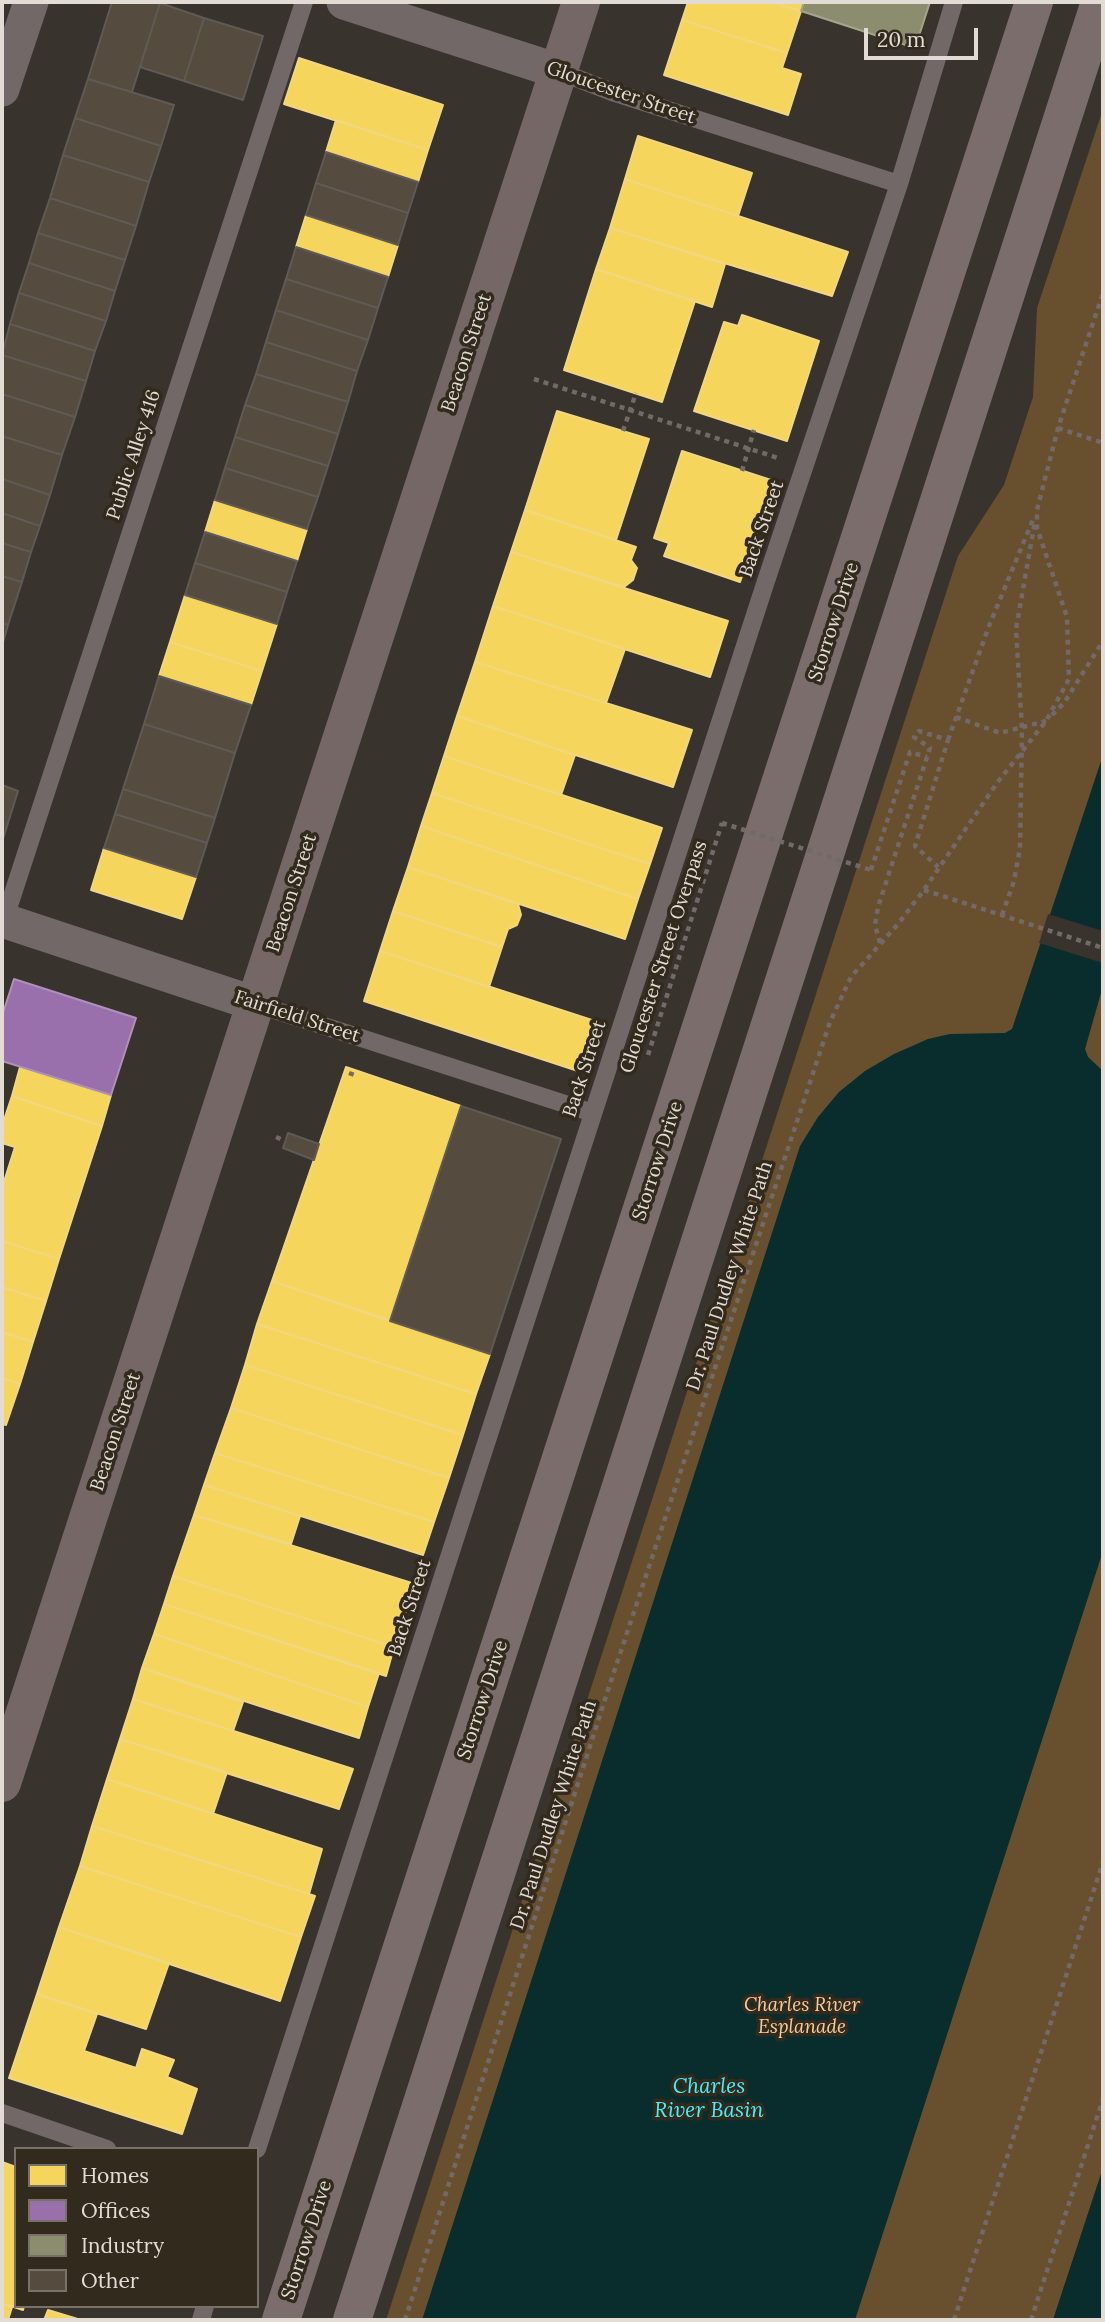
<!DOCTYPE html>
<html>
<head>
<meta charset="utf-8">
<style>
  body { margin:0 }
  #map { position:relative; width:1105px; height:2322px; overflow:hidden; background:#39332d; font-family:Lora,serif }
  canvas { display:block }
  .frame { position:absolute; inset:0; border:4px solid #e2dcd5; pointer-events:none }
  .legend { position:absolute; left:14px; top:2147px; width:245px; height:161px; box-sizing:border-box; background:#332a1e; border:2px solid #797167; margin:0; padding:9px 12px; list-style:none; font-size:21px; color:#e2dcd5 }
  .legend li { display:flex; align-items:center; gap:14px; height:35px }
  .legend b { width:35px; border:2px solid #797167 }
  .scale { position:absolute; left:864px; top:28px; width:114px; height:32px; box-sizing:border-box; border:4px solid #e2dcd5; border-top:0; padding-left:9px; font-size:21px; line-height:24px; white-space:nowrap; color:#e2dcd5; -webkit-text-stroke:5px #332a1e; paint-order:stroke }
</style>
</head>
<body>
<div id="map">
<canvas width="1105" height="2322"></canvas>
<div class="frame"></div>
<ul class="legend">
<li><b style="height:19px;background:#f6d55c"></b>Homes</li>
<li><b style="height:19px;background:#9970ab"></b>Offices</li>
<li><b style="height:19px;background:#8c8c6e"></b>Industry</li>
<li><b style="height:19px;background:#554b3f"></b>Other</li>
</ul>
<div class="scale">20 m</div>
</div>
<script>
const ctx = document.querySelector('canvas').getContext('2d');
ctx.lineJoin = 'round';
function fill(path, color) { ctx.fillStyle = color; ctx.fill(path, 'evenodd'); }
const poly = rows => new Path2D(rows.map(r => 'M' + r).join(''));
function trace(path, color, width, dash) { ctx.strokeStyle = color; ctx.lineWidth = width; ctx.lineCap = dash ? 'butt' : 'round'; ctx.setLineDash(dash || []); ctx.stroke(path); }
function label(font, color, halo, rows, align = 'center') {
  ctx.font = font + ' Lora,serif'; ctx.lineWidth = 7; ctx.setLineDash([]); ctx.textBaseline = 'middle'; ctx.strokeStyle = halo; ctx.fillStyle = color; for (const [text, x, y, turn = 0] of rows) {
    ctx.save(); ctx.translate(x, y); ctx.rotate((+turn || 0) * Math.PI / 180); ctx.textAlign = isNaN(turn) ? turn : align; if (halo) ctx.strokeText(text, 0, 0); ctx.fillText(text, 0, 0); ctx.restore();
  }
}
const green = poly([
  [1103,109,1103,2168,1053,2320,386,2320,958,556,1004,485,1033,397,1037,308]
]);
const water = poly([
  [1103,755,1103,986,1085,1049,1088,1057,1103,1071,1103,1551,855,2320,422,2320,800,1146,818,1117,839,1092,865,1071,894,1054,928,1039,950,1034,1005,1033,1012,1029],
  [1103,2168,1103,2320,1053,2320]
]);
const pier = poly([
  [1048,914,1103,931,1103,963,1039,943]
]);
const homes = poly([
  [688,2,771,2,801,11,787,53,682,20,688,2],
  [771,2,804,2,801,11,771,2],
  [682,20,787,53,782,68,801,74,788,115,664,75,682,20],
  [299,58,443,105,428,150,284,104,299,58],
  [336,120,428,150,418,182,326,152,336,120],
  [638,136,752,173,738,216,625,179,638,136],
  [625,179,848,252,832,296,610,228,625,179],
  [306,215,398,245,388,277,296,247,306,215],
  [610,228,725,264,712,307,596,269,610,228],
  [596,269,695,301,662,402,564,370,596,269],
  [742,315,819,341,787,441,694,411,724,322,738,326,742,315],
  [557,411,649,439,616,540,525,510,557,411],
  [682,451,774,481,740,582,664,556,669,543,654,538,682,451],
  [215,500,307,529,297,561,205,532,215,500],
  [525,510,636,547,631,560,637,568,633,580,624,587,511,552,525,510],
  [511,552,728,621,710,677,493,606,511,552],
  [185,595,277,624,262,671,170,642,185,595],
  [493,606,625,649,606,703,475,662,493,606],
  [170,642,262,671,251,705,159,676,170,642],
  [475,662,692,730,673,787,457,716,475,662],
  [457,716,575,755,561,795,444,756,457,716],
  [444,756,662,828,650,864,432,793,444,756],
  [432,793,650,864,638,899,421,826,432,793],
  [421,826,638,899,625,939,408,867,421,826],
  [104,848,196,877,182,919,91,890,104,848],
  [408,867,518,904,521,915,517,925,508,929,502,947,393,911,408,867],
  [393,911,502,947,489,987,380,951,393,911],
  [380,951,598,1022,581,1072,364,1001,380,951],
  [20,1067,111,1095,102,1126,12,1096,20,1067],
  [346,1067,461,1106,390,1321,272,1281,346,1067],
  [12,1096,102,1126,59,1259,2,1241,2,1188,15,1147,2,1143,2,1126,12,1096],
  [2,1241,59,1259,46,1301,2,1287,2,1241],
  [272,1281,490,1354,476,1394,257,1324,272,1281],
  [2,1287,46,1301,33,1342,2,1332,2,1287],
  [257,1324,476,1394,463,1435,245,1365,257,1324],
  [2,1332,33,1342,20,1384,2,1378,2,1332],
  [245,1365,463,1435,449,1478,231,1408,245,1365],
  [2,1378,20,1384,6,1425,2,1424,2,1378],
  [231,1408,449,1478,434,1522,215,1453,231,1408],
  [215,1453,434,1522,423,1555,204,1485,215,1453],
  [204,1485,300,1516,291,1544,194,1515,204,1485],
  [194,1515,415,1584,394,1647,173,1576,194,1515],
  [173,1576,394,1647,386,1676,164,1604,173,1576],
  [164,1604,379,1673,368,1707,154,1634,164,1604],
  [154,1634,368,1707,359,1738,142,1668,154,1634],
  [142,1668,243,1702,233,1731,133,1699,142,1668],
  [133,1699,353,1769,339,1809,120,1739,133,1699],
  [120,1739,227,1772,213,1814,107,1779,120,1739],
  [107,1779,322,1849,309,1894,92,1826,107,1779],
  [92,1826,315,1896,301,1937,80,1866,92,1826],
  [80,1866,301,1937,280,2001,59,1927,80,1866],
  [59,1927,169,1963,146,2029,37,1994,59,1927],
  [37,1994,97,2014,84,2051,136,2068,142,2049,174,2060,167,2077,197,2089,182,2134,9,2078,37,1994],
  [2,2162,16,2167,16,2306,24,2306,23,2310,2,2303,2,2162],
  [2,2303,12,2307,8,2320,2,2320,2,2303],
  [48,2310,81,2320,44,2320,48,2310]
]);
const offices = poly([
  [14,979,136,1018,111,1095,2,1061,2,1016,14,979]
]);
const industry = poly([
  [804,2,930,2,915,48,801,11,804,2]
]);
const building = poly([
  [112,2,160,3,132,92,88,79,112,2],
  [160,3,204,18,184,81,140,67,160,3],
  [204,18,263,36,243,100,184,81,204,18],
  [88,79,174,105,161,146,75,118,88,79],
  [75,118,161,146,149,182,63,155,75,118],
  [326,152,418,182,408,213,316,183,326,152],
  [63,155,149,182,136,226,50,198,63,155],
  [316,183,408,213,398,245,306,215,316,183],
  [50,198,136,226,125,260,38,233,50,198],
  [38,233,125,260,115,291,29,263,38,233],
  [296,247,388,277,378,308,286,279,296,247],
  [29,263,115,291,106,321,19,293,29,263],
  [286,279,378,308,368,340,276,310,286,279],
  [19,293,106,321,95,351,10,324,19,293],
  [276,310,368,340,357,371,266,342,276,310],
  [10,324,95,351,86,381,2,355,10,324],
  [266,342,357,371,348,402,256,374,266,342],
  [2,355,86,381,75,417,2,394,2,355],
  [256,374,348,402,338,434,245,405,256,374],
  [2,394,75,417,62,455,2,436,2,394],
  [245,405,338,434,328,466,235,437,245,405],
  [2,436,62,455,50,495,2,479,2,436],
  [235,437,328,466,318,497,225,468,235,437],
  [225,468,318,497,307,529,215,500,225,468],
  [2,479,50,495,40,526,2,513,2,479],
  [2,513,40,526,31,552,2,543,2,513],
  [205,532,297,561,287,592,195,563,205,532],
  [2,543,31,552,22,582,2,576,2,543],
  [195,563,287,592,277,624,185,595,195,563],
  [2,576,22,582,8,625,2,623,2,576],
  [2,623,8,625,2,646,2,623],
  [159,676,251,705,235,753,144,724,159,676],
  [144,724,235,753,215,818,123,789,144,724],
  [2,785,18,791,2,842,2,785],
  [123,789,215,818,207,843,115,814,123,789],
  [115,814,207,843,196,877,104,848,115,814],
  [461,1106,561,1139,490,1354,390,1321,461,1106],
  [288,1133,319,1144,314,1160,283,1148,288,1133]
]);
const path = poly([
  [534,379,778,458],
  [1058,428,1103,443],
  [623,431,636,393],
  [742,471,754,430],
  [1052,715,1064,703,1103,641],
  [956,717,1000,733,1046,721],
  [948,740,989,626,1034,517],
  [871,870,910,752,927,757],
  [924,890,1103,948],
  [1002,915,1014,881,1020,848,1022,729,1016,629,1035,521],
  [880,943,875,925,878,907,930,748,914,737,919,731,948,740,915,846,938,867],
  [648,1055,722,823],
  [349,1073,357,1076],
  [276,1137,285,1141],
  [405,2320,610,1684,830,1022,851,977,898,924,924,890,997,783,1046,721,1069,679,1067,617,1037,528,1037,510,1058,428,1103,293],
  [954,2320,1103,1862],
  [1031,2320,1103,2099]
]);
const lane = poly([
  [558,71,615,93,899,184],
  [3,924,304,2],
  [256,1004,593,1113],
  [2,2113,107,2149],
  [257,2149,765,584,899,184,954,2],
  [201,2320,205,2306]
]);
const street = poly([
  [344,2,558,71],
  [2,89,31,2],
  [2,920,256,1004]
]);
const primary = poly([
  [2,1783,581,2]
]);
const highway = poly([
  [281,2320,1034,2],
  [352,2320,1100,2]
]);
const pathBridge = poly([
  [722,823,871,870]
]);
const streetNames = [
  ["Gloucester Street",621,93,19],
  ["Beacon Street",467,353,-72],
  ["Public Alley 416",134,455,-72],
  ["Back Street",762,529,-71],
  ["Storrow Drive",834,622,-72],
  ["Beacon Street",292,893,-72],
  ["Gloucester Street Overpass",664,957,-72],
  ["Fairfield Street",297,1017,18],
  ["Back Street",585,1069,-72],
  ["Storrow Drive",658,1161,-72],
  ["Dr. Paul Dudley White Path",730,1276,-72],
  ["Beacon Street",116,1432,-72],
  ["Back Street",410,1608,-72],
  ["Storrow Drive",483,1700,-72],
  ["Dr. Paul Dudley White Path",554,1815,-72],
  ["Storrow Drive",307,2240,-72]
];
const parkNames = [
  ["Charles River",802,2006],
  ["Esplanade",802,2028]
];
const waterNames = [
  ["Charles",709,2087],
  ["River Basin",709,2111]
];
fill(green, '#684f2e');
fill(water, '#092c2d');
fill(pier, '#39332d');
fill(homes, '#f6d55c');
trace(homes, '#f0d780', 2);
fill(offices, '#9970ab');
trace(offices, '#af90b8', 2);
fill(industry, '#8c8c6e');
trace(industry, '#a6a48d', 2);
fill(building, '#554b3f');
trace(building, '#5f5a55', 2);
trace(path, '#726a68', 4.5, [5, 5]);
trace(lane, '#736868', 18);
trace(street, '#736868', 35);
trace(primary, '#746765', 38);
trace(highway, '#7a6d6b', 38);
trace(pathBridge, '#726a68', 4.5, [5, 5]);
label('19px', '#e2dcd5', '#332a1e', streetNames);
label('italic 19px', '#f6cd9a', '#332a1e', parkNames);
label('italic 21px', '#46f0f9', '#332a1e', waterNames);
</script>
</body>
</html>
